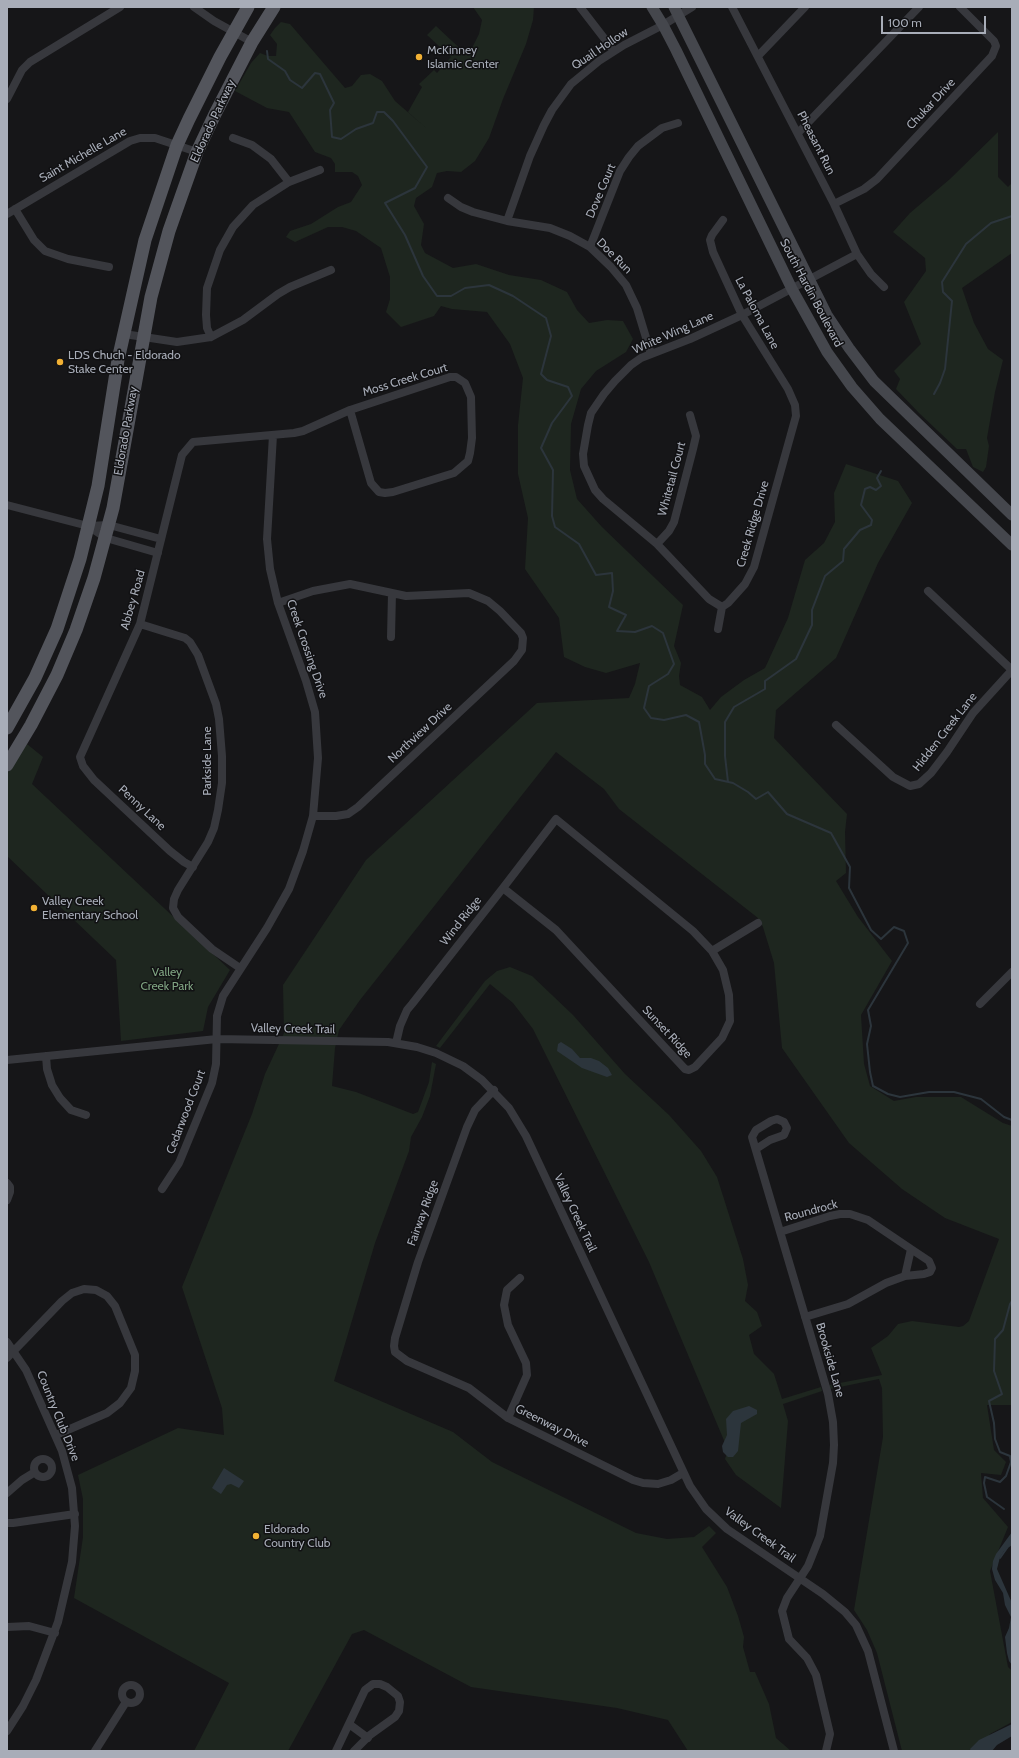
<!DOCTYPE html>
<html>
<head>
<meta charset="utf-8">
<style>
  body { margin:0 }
  #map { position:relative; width:1019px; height:1758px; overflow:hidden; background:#161618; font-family:Cabin,sans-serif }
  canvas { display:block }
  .frame { position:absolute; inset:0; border:8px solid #a8adb8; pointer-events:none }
  .scale { position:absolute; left:881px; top:16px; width:105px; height:18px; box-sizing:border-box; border:2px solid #a8adb8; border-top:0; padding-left:5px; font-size:12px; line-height:14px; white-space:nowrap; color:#a8adb8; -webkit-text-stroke:3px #111113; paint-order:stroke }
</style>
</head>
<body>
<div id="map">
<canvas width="1019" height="1758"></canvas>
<div class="frame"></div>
<div class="scale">100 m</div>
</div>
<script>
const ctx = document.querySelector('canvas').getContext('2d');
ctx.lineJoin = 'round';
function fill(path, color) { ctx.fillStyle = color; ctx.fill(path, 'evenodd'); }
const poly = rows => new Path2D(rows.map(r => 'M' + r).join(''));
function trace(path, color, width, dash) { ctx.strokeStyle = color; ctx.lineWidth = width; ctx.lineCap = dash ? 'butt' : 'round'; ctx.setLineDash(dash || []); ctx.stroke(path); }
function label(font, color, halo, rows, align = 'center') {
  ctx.font = font + ' Cabin,sans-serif'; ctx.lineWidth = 3; ctx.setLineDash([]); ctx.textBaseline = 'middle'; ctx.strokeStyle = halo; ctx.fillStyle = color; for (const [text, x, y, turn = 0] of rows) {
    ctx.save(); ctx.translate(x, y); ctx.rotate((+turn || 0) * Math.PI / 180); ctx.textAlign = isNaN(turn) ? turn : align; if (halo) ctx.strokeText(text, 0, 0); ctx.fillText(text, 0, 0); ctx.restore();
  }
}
const green = poly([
  [473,7,534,7,533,20,526,44,503,99,489,138,475,161,461,172,447,171,437,173,432,187,416,198,414,206,424,224,421,245,425,253,453,268,476,264,509,275,541,280,567,292,577,310,589,323,607,320,623,321,633,339,626,352,596,371,581,389,571,424,570,470,577,499,602,527,683,605,674,646,681,663,679,676,680,685,702,697,710,710,721,697,744,680,765,668,788,618,805,560,824,543,835,522,834,493,846,464,898,481,912,503,878,563,836,658,776,710,774,738,847,814,845,832,846,873,836,881,858,917,892,961,861,1015,864,1064,870,1086,894,1101,916,1097,961,1097,1003,1123,1012,1126,1012,1405,987,1405,994,1450,1006,1462,1001,1475,981,1473,983,1498,1008,1527,990,1571,1008,1667,1012,1671,1012,1722,990,1734,978,1751,902,1751,877,1653,867,1630,854,1610,883,1437,882,1388,879,1379,830,1389,829,1385,882,1375,871,1348,888,1336,898,1324,912,1321,959,1327,963,1326,969,1321,999,1239,945,1218,902,1189,849,1143,782,1048,774,963,763,927,758,918,619,809,604,789,556,752,360,1000,339,1030,335,1048,332,1086,356,1092,413,1114,418,1112,429,1082,432,1062,436,1064,430,1096,422,1117,411,1137,409,1151,375,1243,334,1381,453,1432,492,1462,636,1533,667,1539,694,1537,709,1526,716,1533,702,1547,727,1587,738,1616,744,1637,743,1647,750,1672,755,1672,769,1704,776,1738,791,1751,688,1751,668,1720,617,1708,471,1687,364,1630,352,1634,288,1751,194,1751,229,1683,74,1598,83,1537,83,1499,78,1475,178,1428,224,1435,222,1408,182,1287,252,1114,265,1074,284,1033,283,985,366,860,537,703,629,698,635,684,640,663,606,673,585,667,564,657,559,618,525,569,528,518,518,474,518,425,523,378,510,344,487,312,452,309,441,306,434,316,401,327,386,312,390,299,390,277,381,248,356,231,342,227,328,227,295,242,286,237,290,231,311,224,338,207,351,202,362,185,358,176,352,172,335,172,335,164,331,158,315,152,289,112,267,108,235,91,251,63,260,53,268,56,276,56,277,44,270,35,275,28,281,22,290,24,345,88,352,86,361,75,370,74,382,81,395,101,426,128,408,112,422,87,419,84,434,70,437,73,451,57,427,35,436,26,468,56,479,34,482,20],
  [998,132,998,177,1008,187,1012,183,1012,253,962,288,974,323,988,349,1003,360,995,392,987,438,989,446,986,467,983,472,973,467,966,449,957,449,919,413,896,389,900,379,894,371,921,344,904,302,926,271,925,258,893,232,910,213,950,179],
  [27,744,43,757,32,784,230,970,208,1007,203,1031,121,1041,116,960,7,856,7,774],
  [510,967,532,976,573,1015,625,1074,669,1115,701,1151,717,1177,743,1259,748,1285,745,1301,757,1312,762,1326,749,1335,754,1354,774,1374,782,1399,821,1387,822,1391,783,1404,788,1421,781,1508,736,1475,725,1459,728,1450,649,1262,533,1029,513,1003,490,984,440,1048,436,1046,485,981,497,971]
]);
const water = poly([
  [561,1042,572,1049,580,1058,591,1058,599,1061,608,1068,612,1075,607,1077,582,1068,557,1051,558,1044],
  [749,1406,757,1410,757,1414,741,1423,738,1451,733,1457,728,1457,723,1452,722,1446,727,1435,726,1419,733,1411],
  [224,1468,244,1481,239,1488,231,1484,227,1485,221,1494,212,1488],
  [1012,1532,1012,1545,1004,1551,1000,1557,997,1569,1012,1603,1012,1665,1009,1661,1007,1653,1005,1637,1009,1628,1011,1617,1005,1605,1003,1593,995,1580,992,1569,993,1561,996,1554],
  [1012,1724,1012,1736,997,1745,992,1751,971,1751,970,1749,979,1740]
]);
const stream = poly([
  [267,51,268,59,285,71,290,80,302,88,315,73,320,74,334,103,330,110,332,137,341,139,356,129,373,123,377,112,384,112,393,121,427,167,415,188,385,203,405,235,423,276,437,296,451,296,465,288,489,285,513,296,546,318,551,336,541,374,547,380,568,387,572,396,552,423,541,448,553,470,552,516,555,527,579,544,596,575,612,573,613,591,609,607,626,615,617,631,635,632,652,626,663,633,674,664,668,674,649,686,644,708,651,718,664,720,686,715,699,722,705,755,705,764,715,779,733,783,748,792,756,799,768,792,787,814,831,833,850,867,849,888,871,930,881,939,894,927,904,931,908,943,868,1010,871,1026,867,1044,870,1072,873,1086,888,1094,900,1097,929,1092,954,1092,981,1099,1004,1117,1012,1120],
  [934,394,940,383,945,369,952,301,943,292,942,282,966,244,991,223,1012,216],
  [728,782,725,756,725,722,734,707,765,689,765,681,796,659,812,625,812,610,825,576,843,561,844,549,860,530,871,525,872,520,861,505,865,489,870,487,876,490,881,486,877,478,881,471],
  [1004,1509,987,1497,984,1483,985,1477,1000,1482,1006,1476,1011,1462,1010,1456,1000,1452,995,1439,994,1423,989,1401,1002,1394,994,1371,995,1339,1003,1330,1010,1304,1012,1301],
  [1000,1558,1007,1548]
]);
const minor = poly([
  [194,7,214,21,252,42],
  [580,7,614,51],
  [732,7,834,204,857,254,871,274,884,287],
  [758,56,805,7],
  [7,99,22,70,30,62,120,7],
  [798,133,919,7],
  [233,138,252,145,271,159,289,182],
  [448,198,461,207,473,212,507,221,550,228,570,236,590,247,611,267,626,285,637,308,651,354],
  [834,204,864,189,877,179,992,56,996,46,994,41,960,7],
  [15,209,34,240,45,251,68,259,109,267],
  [7,214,130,141,140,138,155,138,197,152],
  [507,221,530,156,544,125,552,110,571,84,599,61,624,45,663,25,692,7],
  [590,247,620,171,629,157,638,146,662,128,678,123],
  [124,334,177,342,211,337,243,320,278,294,290,287,331,270],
  [211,337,207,328,206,315,207,288,220,250,233,227,253,205,289,182,320,170],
  [450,377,456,377,465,383,471,397,472,438,470,453,468,461,454,473,393,492,385,493,379,492,371,483,350,410,450,377],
  [7,505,88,526,109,525,161,539],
  [88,526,106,538,158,553],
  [657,544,669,531,674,522,693,449,696,436,690,415],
  [278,603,313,591,350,584,406,596,469,593,488,601,500,611,521,633,523,638,522,650,514,661,358,807,348,814,336,816,313,816],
  [722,607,709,599,657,544,603,499,595,490,584,466,583,454,588,425,591,413,604,394,615,381,631,365,641,358,690,339,742,315,857,254],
  [140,624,185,638,190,642,198,655,216,704,219,719,222,756,222,783,218,810,214,828,208,842,178,890,174,899,173,908,178,917,212,949,240,968],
  [718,629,722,607,728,603,745,584,754,567,796,416,795,405,788,389,742,315,713,252,710,240,712,235,723,220],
  [391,637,392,593],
  [836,725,893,777,910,786,919,784,931,773,947,752,973,713,1012,670,928,591],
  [193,867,184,862,170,851,94,780,83,766,80,757,140,624,182,455,193,442,294,433,303,431,350,410],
  [712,951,758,923],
  [980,1004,1012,972],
  [396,1043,400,1026,407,1010,412,1004,503,888,556,819,693,931,712,951,723,970,729,995,730,1021,722,1038,695,1067,689,1070,685,1069,556,930,503,888],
  [46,1056,47,1069,52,1085,60,1098,71,1110,86,1115],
  [7,1060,217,1039,388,1042,417,1047,436,1053,463,1066,482,1080,509,1108,526,1136,690,1486,706,1509,727,1529,823,1594,845,1612,856,1625,868,1651,894,1751],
  [494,1090,475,1110,467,1127,418,1262,395,1338,394,1346,395,1352,407,1361,469,1388,508,1418,633,1480,643,1483,658,1484,671,1480,683,1473],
  [756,1149,770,1140,784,1135,787,1128,784,1122,777,1119,771,1121,756,1130,752,1137,828,1394,833,1422,834,1445,833,1463,820,1536,808,1566,787,1598,782,1611,789,1639,807,1658,816,1675,830,1734,826,1751],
  [7,1183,10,1187,10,1192,7,1200],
  [162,1189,179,1163,212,1083,216,1064,217,1016,223,996,267,928,289,889,303,851,313,816,318,758,315,712,306,681,278,603,270,569,267,539,273,435],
  [780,1232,830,1216,840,1214,850,1214,868,1220,911,1249,905,1276,886,1283,848,1304,805,1317],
  [905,1276,924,1274,930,1272,932,1268,929,1261,911,1249],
  [7,1342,26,1370,62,1451,72,1488,75,1526,72,1562,58,1622,36,1680,23,1706,7,1731],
  [7,1358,62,1301,72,1293,84,1289,96,1290,107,1296,115,1306,135,1355,135,1371,131,1388,120,1403,107,1413,56,1435],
  [508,1418,527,1375,526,1363,508,1325,504,1305,507,1290,520,1278],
  '34 1468a9 9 0 1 1 18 0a9 9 0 1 1-18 0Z',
  [7,1493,22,1480,35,1472],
  [7,1523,13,1523,75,1514],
  [7,1627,29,1626,55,1633],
  '122 1694a9 9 0 1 1 18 0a9 9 0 1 1-18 0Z',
  [349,1724,368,1738],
  [95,1751,126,1702],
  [336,1751,365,1690,373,1684,380,1684,387,1687,398,1696,400,1702,399,1711,395,1717,370,1735,354,1751]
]);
const secondary = poly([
  [652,7,663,25,676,50,792,289,827,352,852,387,880,419,1012,545],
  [674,7,827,315,849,348,874,381,1012,515]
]);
const primary = poly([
  [7,728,35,678,57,629,80,559,98,486,118,360,145,240,177,145,189,119,220,57,248,7],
  [7,765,31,725,57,675,76,630,94,578,113,508,151,297,169,231,181,197,197,152,215,114,252,42,274,7]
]);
const markers = [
  [419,57,4,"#f2b134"],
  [60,362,4,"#f2b134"],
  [34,908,4,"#f2b134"],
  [256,1536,4,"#f2b134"]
];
const streetNames = [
  ["Quail Hollow",600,49,-34],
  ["Chukar Drive",931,104,-47],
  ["Eldorado Parkway",213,121,-65],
  ["Pheasant Run",816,143,63],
  ["Saint Michelle Lane",83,155,-30],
  ["Dove Court",601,191,-67],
  ["Doe Run",614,256,45],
  ["South Hardin Boulevard",811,293,62],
  ["La Paloma Lane",757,313,62],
  ["White Wing Lane",673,333,-24],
  ["Moss Creek Court",405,380,-17],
  ["Eldorado Parkway",126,431,-80],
  ["Whitetail Court",672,479,-75],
  ["Creek Ridge Drive",753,524,-74],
  ["Abbey Road",133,600,-74],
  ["Creek Crossing Drive",307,649,71],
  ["Hidden Creek Lane",945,732,-52],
  ["Northview Drive",420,733,-43],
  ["Parkside Lane",207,761,-90],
  ["Penny Lane",142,808,43],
  ["Wind Ridge",461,921,-52],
  ["Valley Creek Trail",293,1029,1],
  ["Sunset Ridge",667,1032,47],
  ["Cedarwood Court",186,1112,-69],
  ["Roundrock",811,1211,-15],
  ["Fairway Ridge",423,1213,-70],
  ["Valley Creek Trail",575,1213,65],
  ["Brookside Lane",830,1360,74],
  ["Country Club Drive",58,1416,68],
  ["Greenway Drive",552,1426,27],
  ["Valley Creek Trail",760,1535,36]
];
const poiNames = [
  ["McKinney",427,50],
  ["Islamic Center",427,64],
  ["LDS Chuch - Eldorado",68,355],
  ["Stake Center",68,369],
  ["Valley Creek",42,901],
  ["Elementary School",42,915],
  ["Eldorado",264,1529],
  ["Country Club",264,1543]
];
const parkNames = [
  ["Valley",167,972],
  ["Creek Park",167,986]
];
fill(green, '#1e261f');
fill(water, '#2c353c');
trace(stream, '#2c353c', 2);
trace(minor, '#37383d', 8);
trace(secondary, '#45474d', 11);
trace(primary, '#53555c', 13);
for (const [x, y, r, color] of markers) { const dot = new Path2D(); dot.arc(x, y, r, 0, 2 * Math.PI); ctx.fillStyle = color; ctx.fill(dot); trace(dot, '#111113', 1.5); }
label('12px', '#a8adb8', '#111113', streetNames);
label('12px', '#a8adb8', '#111113', poiNames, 'left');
label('12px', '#7fa381', '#111113', parkNames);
</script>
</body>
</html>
